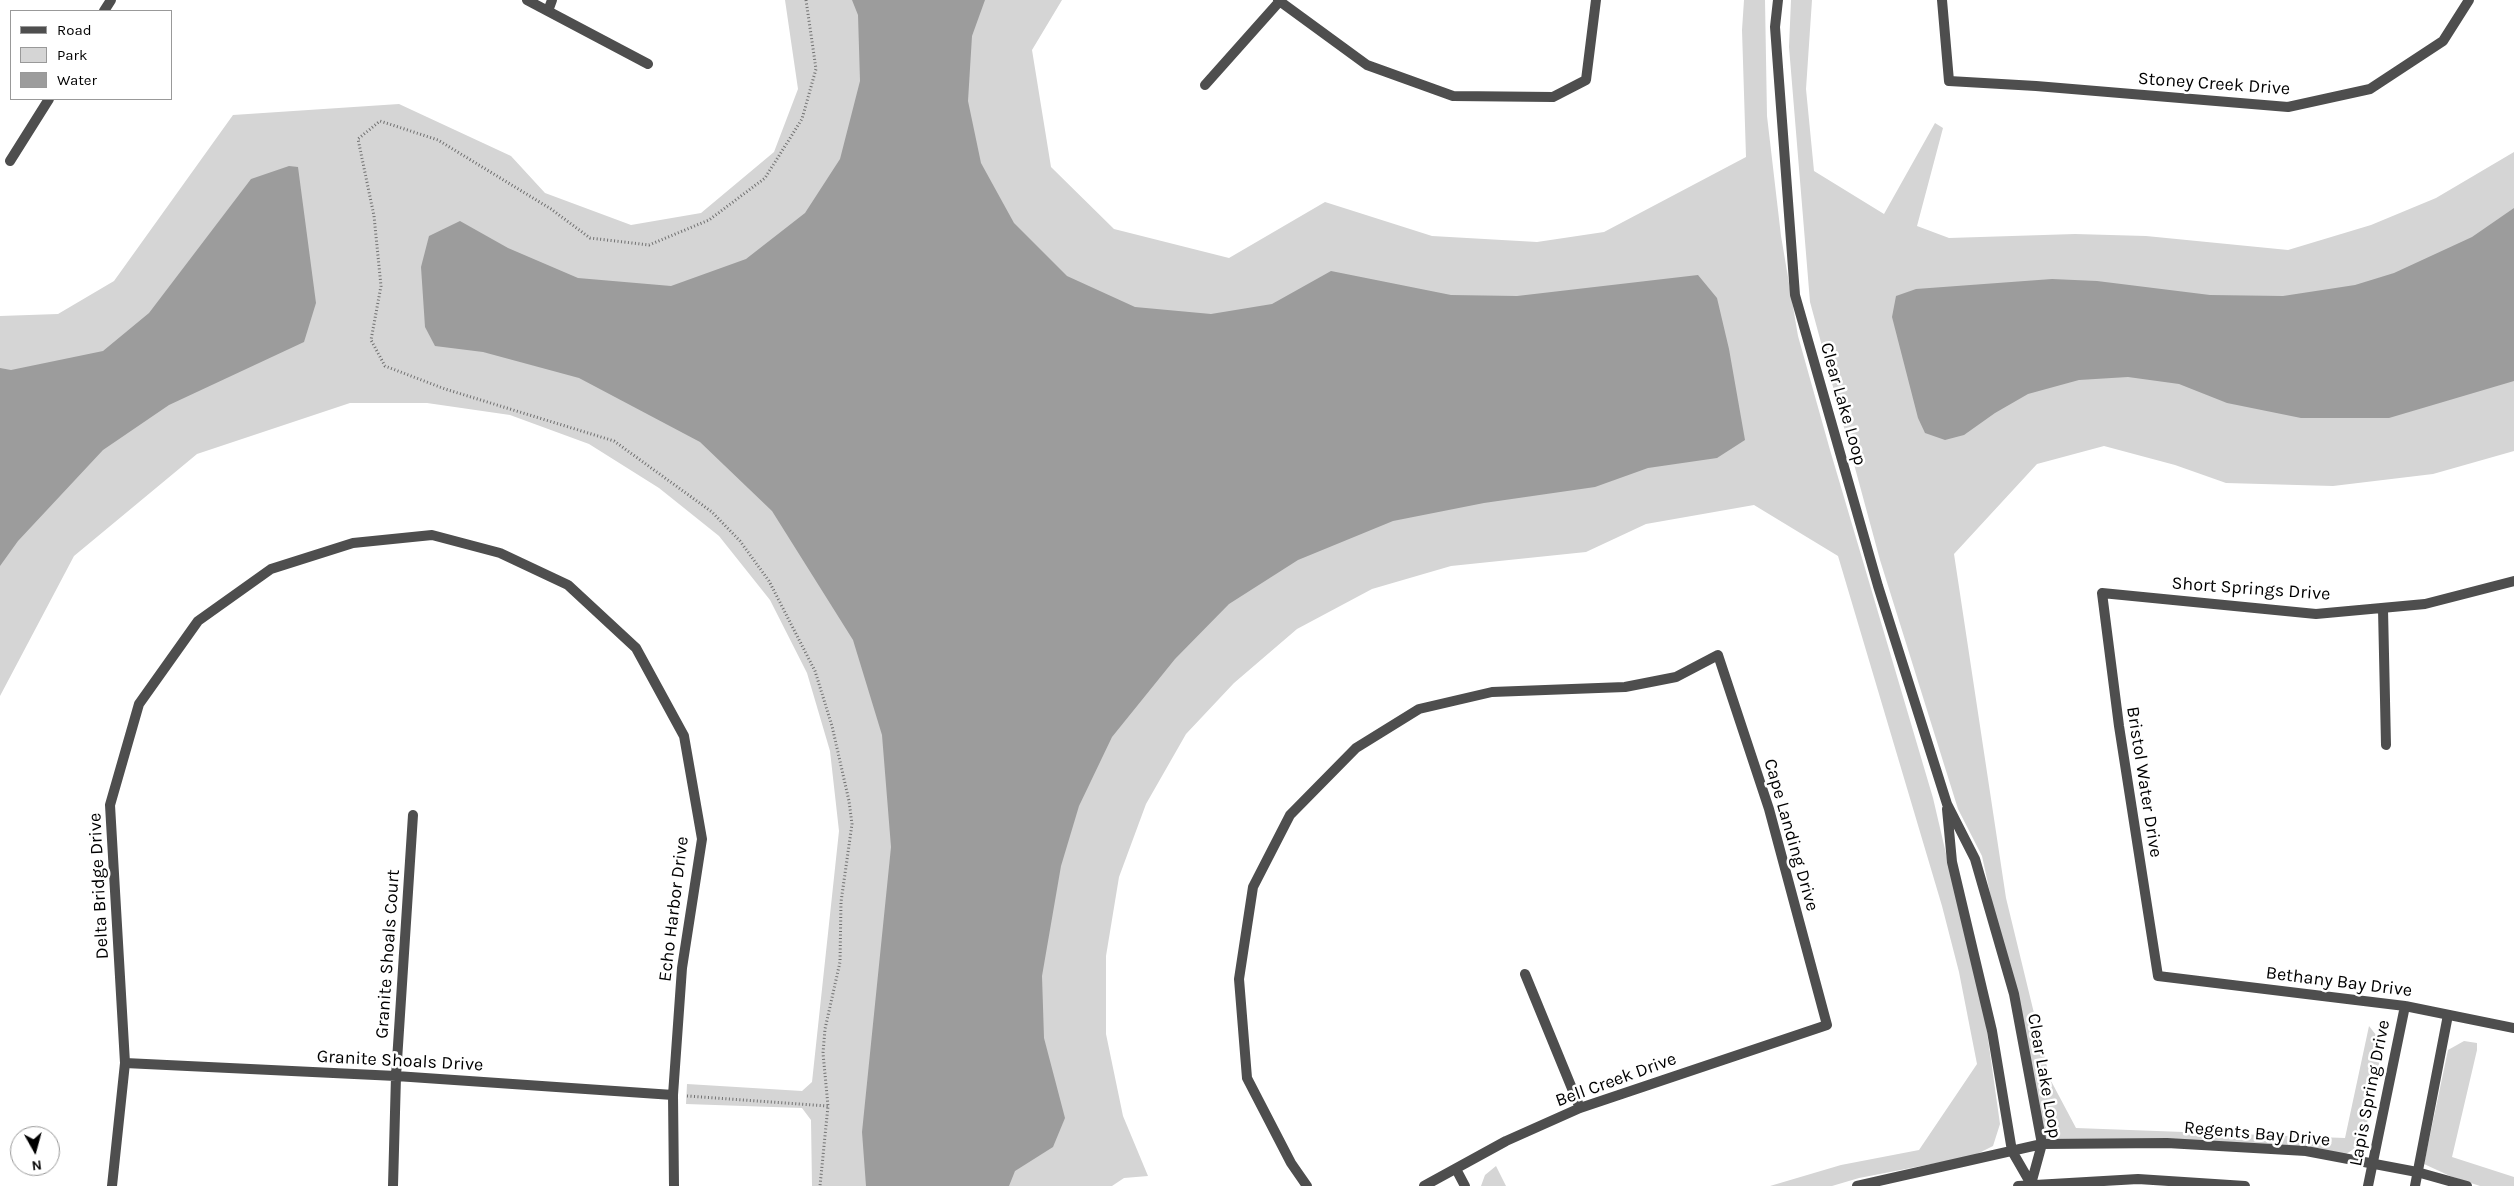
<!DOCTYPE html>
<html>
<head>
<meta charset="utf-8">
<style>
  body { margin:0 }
  #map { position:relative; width:2514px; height:1186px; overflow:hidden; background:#fff; font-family:Karla,sans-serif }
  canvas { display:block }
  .legend { position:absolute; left:10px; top:10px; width:162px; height:90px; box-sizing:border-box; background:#fff; border:1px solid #999; margin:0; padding:6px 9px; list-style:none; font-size:15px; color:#000 }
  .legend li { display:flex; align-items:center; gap:10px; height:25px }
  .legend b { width:25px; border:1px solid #999 }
  .north { position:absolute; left:10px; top:1126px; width:50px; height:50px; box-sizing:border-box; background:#fff; border:1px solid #999; border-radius:50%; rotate:173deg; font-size:14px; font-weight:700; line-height:20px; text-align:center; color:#000 }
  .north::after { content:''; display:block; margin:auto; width:18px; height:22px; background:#000; clip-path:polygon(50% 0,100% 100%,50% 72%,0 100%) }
</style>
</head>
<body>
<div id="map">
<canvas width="2514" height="1186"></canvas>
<ul class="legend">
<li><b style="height:6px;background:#4e4e4e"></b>Road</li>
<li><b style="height:14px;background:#d5d5d5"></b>Park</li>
<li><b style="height:14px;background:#9c9c9c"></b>Water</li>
</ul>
<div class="north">N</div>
</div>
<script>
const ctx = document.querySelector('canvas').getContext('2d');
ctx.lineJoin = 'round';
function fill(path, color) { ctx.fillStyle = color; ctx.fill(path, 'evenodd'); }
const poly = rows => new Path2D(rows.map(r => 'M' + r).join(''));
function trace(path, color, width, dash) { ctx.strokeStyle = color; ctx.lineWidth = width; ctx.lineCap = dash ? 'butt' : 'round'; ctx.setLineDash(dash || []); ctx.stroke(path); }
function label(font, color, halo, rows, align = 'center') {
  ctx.font = font + ' Karla,sans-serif'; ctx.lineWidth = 5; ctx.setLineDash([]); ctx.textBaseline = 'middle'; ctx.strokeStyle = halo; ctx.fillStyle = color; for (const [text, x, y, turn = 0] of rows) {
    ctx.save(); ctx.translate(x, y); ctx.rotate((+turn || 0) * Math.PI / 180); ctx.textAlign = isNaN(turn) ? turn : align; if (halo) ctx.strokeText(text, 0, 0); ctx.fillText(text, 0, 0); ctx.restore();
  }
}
const green = poly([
  [785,0,1062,0,1032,50,1051,167,1114,229,1229,258,1325,202,1432,236,1537,242,1604,232,1746,157,1742,30,1744,0,1765,0,1767,116,1781,236,1798,336,1830,450,1933,798,1986,1025,2000,1124,1993,1146,1973,1156,1859,1178,1832,1186,1770,1186,1841,1165,1919,1150,1977,1064,1959,972,1942,906,1838,556,1754,505,1646,524,1586,552,1451,566,1372,589,1297,629,1234,683,1186,734,1146,804,1119,877,1106,956,1106,1034,1123,1116,1148,1176,1124,1178,1112,1186,812,1186,811,1120,802,1108,686,1104,687,1084,802,1091,812,1082,839,831,830,751,807,673,770,600,719,536,659,488,589,444,510,415,427,403,350,403,197,454,74,556,0,696,0,316,58,314,114,281,233,115,399,104,511,156,545,193,631,225,701,213,774,152,798,89],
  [1791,0,1812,0,1806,89,1814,171,1884,214,1935,123,1943,128,1917,226,1949,238,2075,234,2146,236,2288,250,2371,225,2436,198,2514,152,2514,451,2433,474,2333,486,2226,483,2175,465,2104,446,2037,464,1954,554,2006,898,2050,1079,2076,1128,2345,1138,2369,1026,2383,1044,2363,1143,2346,1154,2044,1142,1982,856,1958,809,1880,560,1810,302,1789,47],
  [2464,1041,2477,1043,2477,1050,2452,1157,2514,1177,2514,1186,2480,1186,2450,1176,2424,1164,2448,1050],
  [1496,1166,1506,1186,1481,1186,1485,1175]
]);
const water = poly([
  [852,0,985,0,972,36,968,101,981,163,1014,223,1067,276,1135,307,1211,314,1272,304,1331,271,1451,295,1517,296,1698,275,1717,298,1729,349,1745,440,1717,458,1648,468,1595,487,1484,503,1393,521,1298,560,1229,604,1175,659,1112,737,1079,806,1061,866,1042,976,1044,1038,1065,1118,1053,1147,1015,1171,1009,1186,866,1186,862,1132,891,847,882,735,853,640,772,511,700,442,579,378,483,352,435,346,425,327,421,267,429,236,460,221,508,248,578,278,671,286,746,259,805,213,840,159,860,81,858,15],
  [289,166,298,167,316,303,304,342,169,405,103,450,18,541,0,566,0,368,11,370,103,351,149,313,251,179],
  [2514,208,2514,381,2389,418,2301,418,2227,403,2179,384,2128,377,2079,380,2028,394,1995,413,1964,435,1945,440,1925,433,1918,418,1892,317,1896,296,1916,289,2052,279,2097,281,2210,295,2283,296,2355,285,2394,273,2472,237]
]);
const path = poly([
  [806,0,816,69,802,119,765,178,709,220,649,245,590,238,551,209,438,140,380,121,358,139,374,216,381,286,371,340,385,366,445,389,614,441,712,512,740,541,769,581,815,671,832,726,849,801,852,824,841,902,840,962,825,1029,823,1053,828,1106,820,1186],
  [687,1096,828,1106]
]);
const minor = poly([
  [527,0,648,64],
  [1278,0,1367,65,1453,96,1553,97,1586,80,1596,0],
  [1942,0,1949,81,2036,86,2288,107,2370,89,2443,41,2469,0],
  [104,11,111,0],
  [548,11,552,0],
  [1205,85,1279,2],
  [10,161,49,99],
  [2514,581,2425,604,2316,614,2102,593,2119,726,2158,976,2405,1006,2514,1028],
  [2383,609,2386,745],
  [1525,974,1580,1108],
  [125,1063,396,1076,673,1095],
  [1456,1169,1465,1186],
  [112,1186,125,1063,110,805,139,704,198,621,271,569,353,543,432,535,500,553,568,585,636,648,684,736,702,839,682,968,673,1095,674,1186],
  [393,1186,396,1076,413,815],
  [1307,1186,1291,1163,1247,1078,1239,979,1253,887,1290,815,1356,748,1419,709,1492,692,1625,687,1676,677,1718,655,1769,809,1827,1025,1580,1108,1506,1141,1424,1186],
  [2368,1186,2405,1006],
  [2415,1186,2448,1015]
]);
const tertiary = poly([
  [1778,0,1775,27,1795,295,1878,586,1947,804,1975,859,2014,994,2042,1144,2031,1184],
  [1947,809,1952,862,1992,1031,2012,1151,2031,1184],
  [1857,1186,2042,1144,2167,1143,2306,1151,2417,1172,2467,1186],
  [2018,1186,2138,1179,2245,1186]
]);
const streetNames = [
  ["Stoney Creek Drive",2214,84,4],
  ["Clear Lake Loop",1843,404,74],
  ["Short Springs Drive",2251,589,4],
  ["Bristol Water Drive",2144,782,81],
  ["Cape Landing Drive",1791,835,74],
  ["Delta Bridge Drive",99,886,-93],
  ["Echo Harbor Drive",674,909,-83],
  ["Granite Shoals Court",388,954,-86],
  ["Bethany Bay Drive",2339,982,7],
  ["Granite Shoals Drive",400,1061,3],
  ["Clear Lake Loop",2044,1076,80],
  ["Bell Creek Drive",1616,1080,-20],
  ["Lapis Spring Drive",2370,1093,-79],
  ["Regents Bay Drive",2257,1134,5]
];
fill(green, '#d5d5d5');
fill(water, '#9c9c9c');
trace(path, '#707070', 3, [1, 2.5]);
trace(minor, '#4e4e4e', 10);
trace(tertiary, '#4e4e4e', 10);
label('18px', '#000', '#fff', streetNames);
</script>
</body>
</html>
